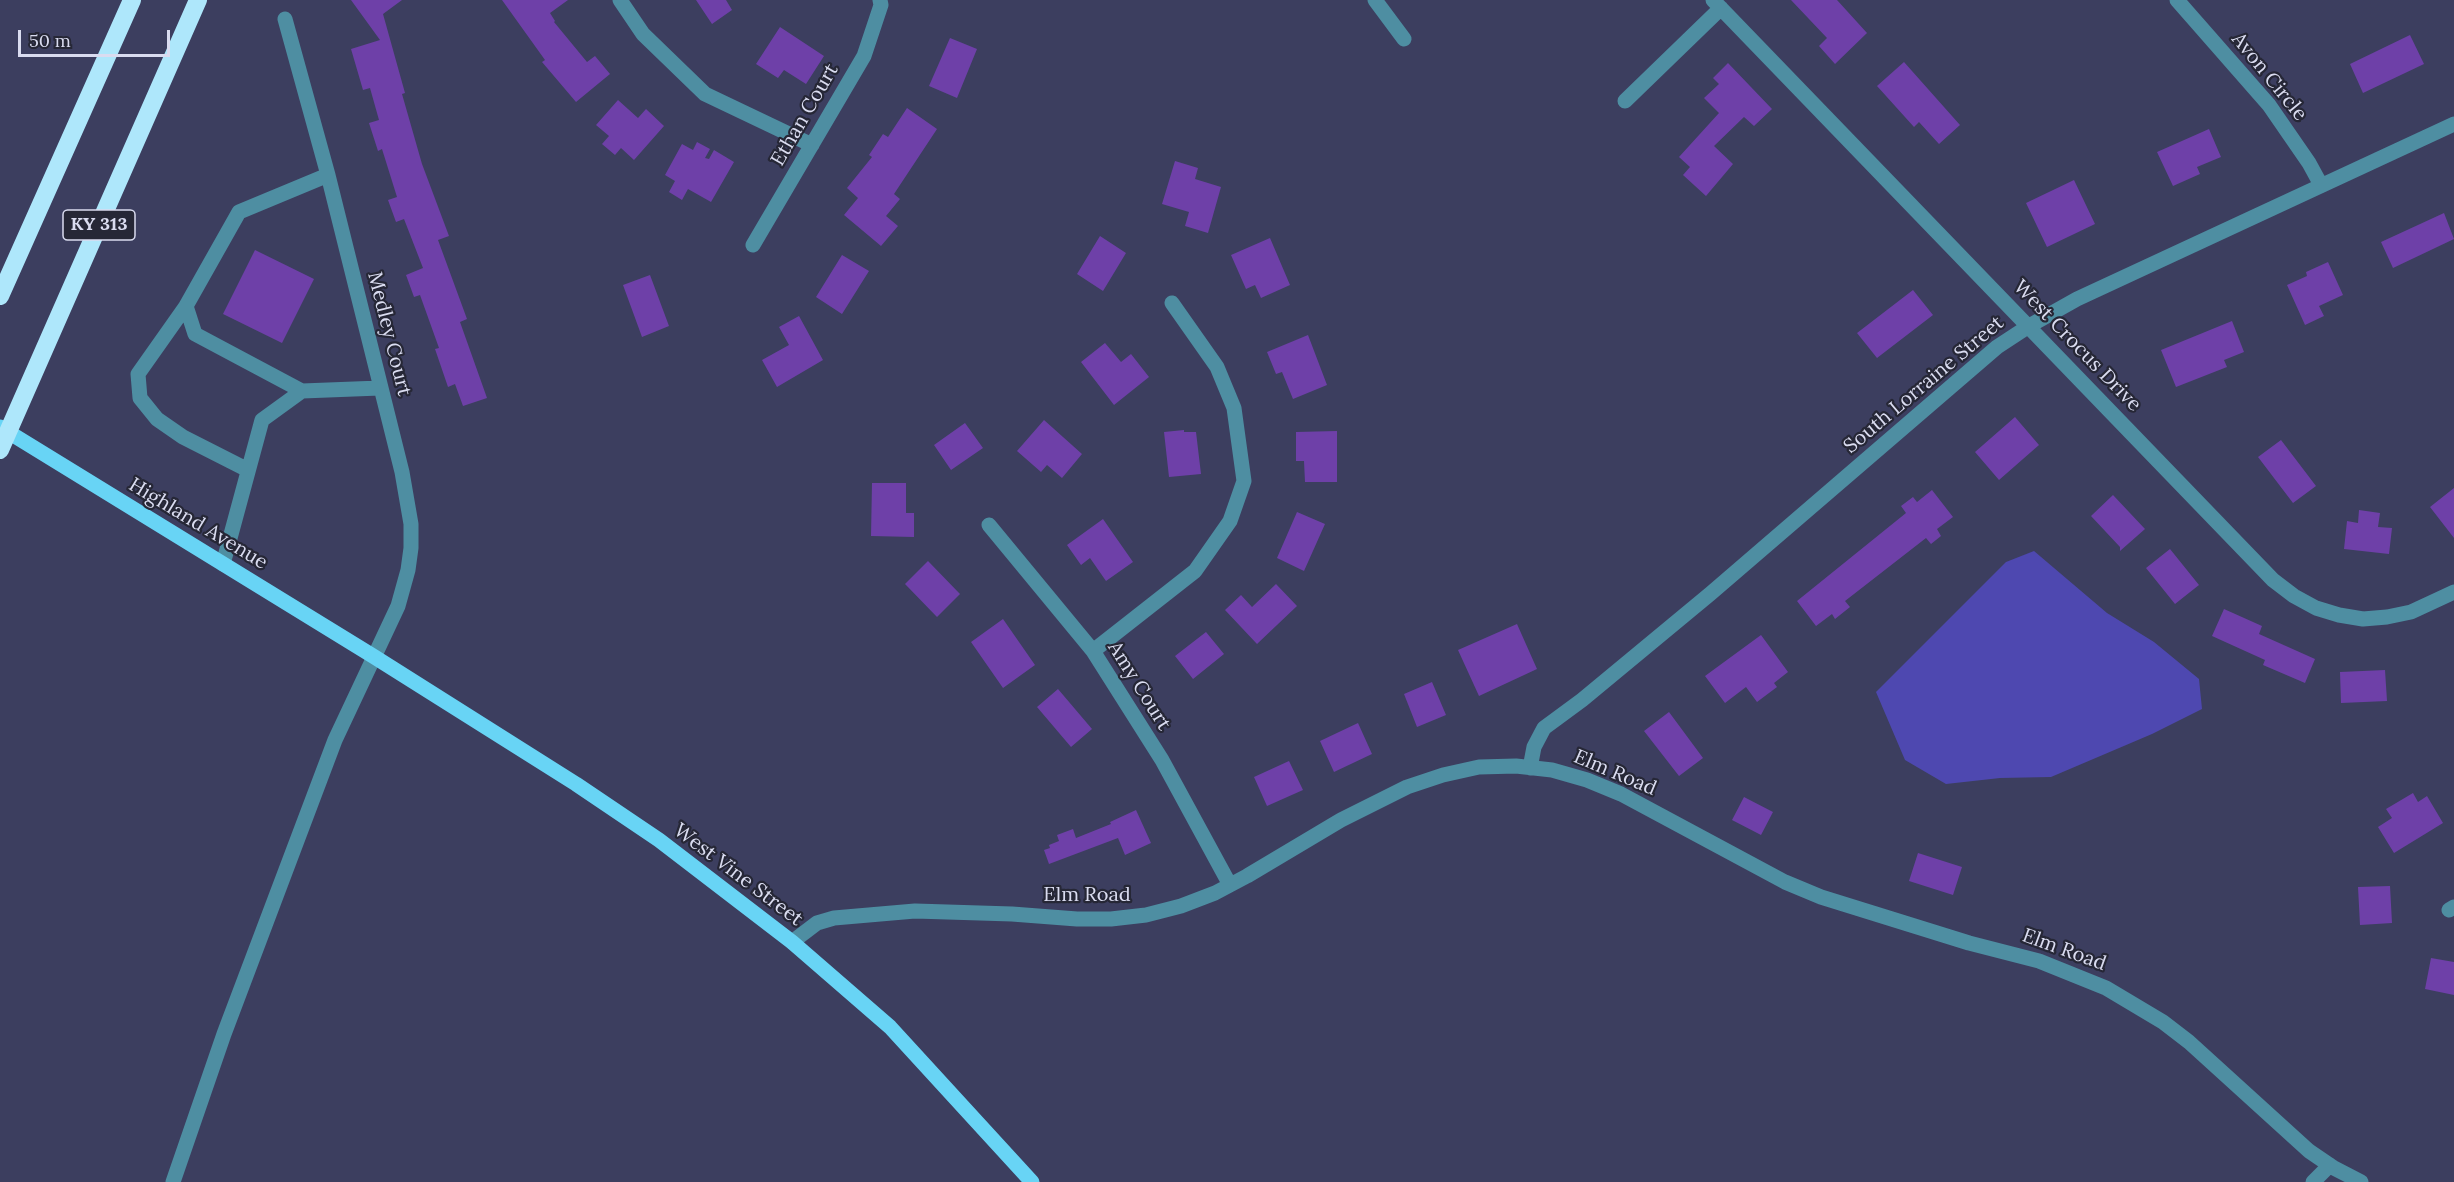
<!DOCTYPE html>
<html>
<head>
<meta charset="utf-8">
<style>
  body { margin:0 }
  #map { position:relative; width:2454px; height:1182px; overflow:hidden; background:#3c3e5f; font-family:Lora,serif }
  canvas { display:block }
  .scale { position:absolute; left:18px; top:30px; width:152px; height:27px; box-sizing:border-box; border:3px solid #dadcf0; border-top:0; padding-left:8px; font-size:18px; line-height:21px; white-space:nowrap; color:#dadcf0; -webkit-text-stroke:4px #262736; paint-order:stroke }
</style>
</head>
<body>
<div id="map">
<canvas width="2454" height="1182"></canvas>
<div class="scale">50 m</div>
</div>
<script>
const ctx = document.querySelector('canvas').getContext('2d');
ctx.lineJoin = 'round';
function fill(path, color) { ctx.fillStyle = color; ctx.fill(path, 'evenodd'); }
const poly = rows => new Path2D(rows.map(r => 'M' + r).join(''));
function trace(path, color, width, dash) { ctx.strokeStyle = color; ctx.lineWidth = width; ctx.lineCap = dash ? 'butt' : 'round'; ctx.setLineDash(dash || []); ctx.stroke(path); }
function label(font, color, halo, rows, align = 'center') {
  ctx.font = font + ' Lora,serif'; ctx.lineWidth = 4.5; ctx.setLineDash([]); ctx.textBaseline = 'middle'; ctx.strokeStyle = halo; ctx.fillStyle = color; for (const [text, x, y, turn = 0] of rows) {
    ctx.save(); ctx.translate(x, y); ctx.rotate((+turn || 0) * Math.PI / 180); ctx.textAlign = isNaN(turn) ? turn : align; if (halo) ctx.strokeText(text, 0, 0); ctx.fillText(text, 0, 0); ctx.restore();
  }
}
const water = poly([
  [2034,551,2107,613,2154,642,2199,679,2202,709,2152,734,2051,777,2000,778,1946,784,1905,760,1876,692,2006,562]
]);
const building = poly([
  [351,0,402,0,383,14,405,93,402,94,422,164,449,236,438,240,467,319,460,322,487,398,463,406,455,384,448,387,435,349,439,348,420,295,414,297,406,275,423,268,404,219,396,222,388,200,397,197,382,149,378,151,369,123,379,120,370,88,363,90,351,49,380,40],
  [502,0,568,0,550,13,555,21,554,22,587,62,595,56,610,74,576,102,542,62,545,60],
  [696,0,726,0,732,10,712,24],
  [1791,0,1837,0,1867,33,1835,64,1819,46,1827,38],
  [780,27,824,56,806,84,784,70,778,78,756,64],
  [2410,35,2424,64,2363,93,2350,64],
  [950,38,977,49,957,98,929,86],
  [1904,62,1960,125,1939,144,1919,122,1914,127,1877,86],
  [1728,63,1772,109,1754,126,1744,117,1714,146,1733,164,1706,196,1683,175,1690,167,1679,157,1719,113,1704,98,1719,84,1713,78],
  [618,100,638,118,646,109,664,126,634,160,621,148,615,155,602,144,609,136,596,125],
  [907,108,937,129,894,194,900,199,886,216,898,226,881,246,844,215,858,198,847,188,872,157,869,155,883,134,888,137],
  [2209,129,2221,157,2197,167,2200,174,2173,186,2157,152],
  [697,142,710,149,705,158,709,159,714,150,734,162,711,202,688,189,682,200,669,192,675,181,665,175,682,144,693,150],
  [1175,161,1198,168,1195,179,1221,187,1208,233,1185,226,1189,212,1162,204],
  [2074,180,2095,224,2047,247,2026,203],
  [2444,213,2454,239,2393,268,2381,242],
  [1100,236,1126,253,1103,291,1077,274],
  [1270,238,1290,285,1261,298,1255,285,1246,289,1231,255],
  [255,250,314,279,282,343,223,314],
  [842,255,869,271,842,314,816,297],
  [2328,262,2343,295,2319,306,2324,316,2305,325,2287,285,2307,276,2306,272],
  [650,275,669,326,642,337,623,285],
  [1913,290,1933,315,1877,358,1857,333],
  [799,316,823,360,777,387,762,360,789,345,779,327],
  [2232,321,2244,352,2224,360,2227,367,2176,387,2161,350],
  [1308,335,1327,385,1293,399,1282,372,1276,374,1267,352],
  [1105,343,1121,362,1131,354,1149,377,1114,405,1081,362],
  [2015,417,2039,445,1999,480,1975,452],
  [1044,420,1082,454,1062,478,1047,465,1041,472,1017,451],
  [965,423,983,448,951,470,934,445],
  [1184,430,1184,432,1196,432,1201,474,1169,477,1164,432],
  [1337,431,1337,482,1305,482,1304,461,1296,461,1296,432],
  [2281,440,2316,486,2293,503,2258,457],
  [872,483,906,483,906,513,914,513,914,537,871,536],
  [2454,488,2454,538,2430,507],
  [1932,490,1953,517,1937,529,1941,536,1931,544,1926,538,1845,601,1850,607,1835,619,1832,614,1816,626,1797,601,1906,513,1901,506,1913,497,1917,502],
  [2113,495,2145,529,2120,551,2120,547,2091,516],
  [2359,510,2380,513,2378,527,2392,528,2389,554,2344,549,2347,521,2358,523],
  [1297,512,1325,524,1304,571,1277,558],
  [1103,519,1133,562,1106,581,1090,558,1081,565,1067,545],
  [2170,549,2199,585,2175,604,2146,568],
  [928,561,960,594,937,617,905,584],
  [1276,584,1297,606,1257,644,1225,610,1241,595,1252,607],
  [2224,609,2262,626,2259,634,2315,659,2305,683,2263,665,2265,660,2212,636],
  [1003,619,1035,665,1003,688,971,642],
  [1517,624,1537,669,1479,696,1458,650],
  [1206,632,1224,654,1193,679,1175,656],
  [1761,635,1788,672,1774,683,1777,687,1757,702,1746,687,1725,703,1705,676],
  [2385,670,2387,701,2341,703,2340,672],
  [1432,682,1446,715,1417,727,1404,694],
  [1058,689,1092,729,1071,747,1037,707],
  [1669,712,1703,758,1679,776,1644,731],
  [1358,723,1372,754,1334,772,1320,741],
  [1289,761,1303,790,1267,806,1254,777],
  [2413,793,2418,802,2427,796,2443,823,2394,853,2378,827,2392,818,2386,809],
  [1744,797,1773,812,1761,835,1732,820],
  [1136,810,1151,843,1125,855,1118,838,1049,864,1044,850,1050,848,1049,845,1059,841,1057,835,1073,829,1076,838,1111,824,1110,822],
  [1918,853,1962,867,1953,895,1909,881],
  [2390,886,2392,923,2360,925,2358,887],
  [2431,958,2454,962,2454,995,2425,989]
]);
const minor = poly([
  [620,0,643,34,705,94,812,145],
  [1375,0,1404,39],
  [1713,0,2273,580,2294,596,2316,608,2339,615,2363,619,2387,617,2411,612,2454,592],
  [2177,0,2269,105,2309,163,2321,185],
  [1625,101,1721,8],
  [753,245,864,56,881,5,880,0],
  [186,306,138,374,140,398,157,419,183,437,248,470],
  [302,391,195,334,186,306,239,212,328,175],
  [989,525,1093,651,1162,760,1230,885],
  [223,564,262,420,302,391,380,388],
  [1093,651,1195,571,1230,521,1244,481,1234,408,1217,367,1172,303],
  [1530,768,1534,747,1544,728,1582,700,1710,594,1997,347,2029,326,2077,299,2454,124],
  [2449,910,2454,907],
  [792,942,817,923,834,918,915,911,1012,914,1077,919,1111,919,1146,915,1181,906,1215,893,1247,876,1341,820,1407,787,1443,775,1479,767,1516,766,1552,770,1587,780,1621,794,1785,882,1821,897,1969,943,2039,961,2106,988,2163,1022,2189,1042,2309,1151,2334,1168,2361,1182],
  [173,1182,224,1034,335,740,398,606,408,570,411,548,411,524,402,472,328,175,285,19],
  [2313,1182,2330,1165]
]);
const major = poly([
  [0,427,373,656,576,784,659,840,792,942,890,1027,1032,1182]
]);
const highway = poly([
  [0,296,132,0],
  [0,450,198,0]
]);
const shields = [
  [99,225,72]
];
const shieldNames = [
  ["KY 313",99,225]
];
const streetNames = [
  ["Avon Circle",2269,77,51],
  ["Ethan Court",805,115,-60],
  ["Medley Court",389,334,76],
  ["West Crocus Drive",2077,346,46],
  ["South Lorraine Street",1924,385,-40],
  ["Highland Avenue",198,524,31],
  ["Amy Court",1139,686,58],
  ["Elm Road",1615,773,23],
  ["West Vine Street",738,875,37],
  ["Elm Road",1087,895],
  ["Elm Road",2064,950,20]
];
fill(water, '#4e48b0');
fill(building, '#6e40a8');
trace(minor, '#4e8ea2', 15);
trace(major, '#68d4f5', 15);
trace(highway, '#aee7fb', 18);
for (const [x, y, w] of shields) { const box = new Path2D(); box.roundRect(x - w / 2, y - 15, w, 30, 4.5); ctx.fillStyle = '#262736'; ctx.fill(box); trace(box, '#dadcf0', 1.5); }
label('bold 18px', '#dadcf0', null, shieldNames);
label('20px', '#dadcf0', '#262736', streetNames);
</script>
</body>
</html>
